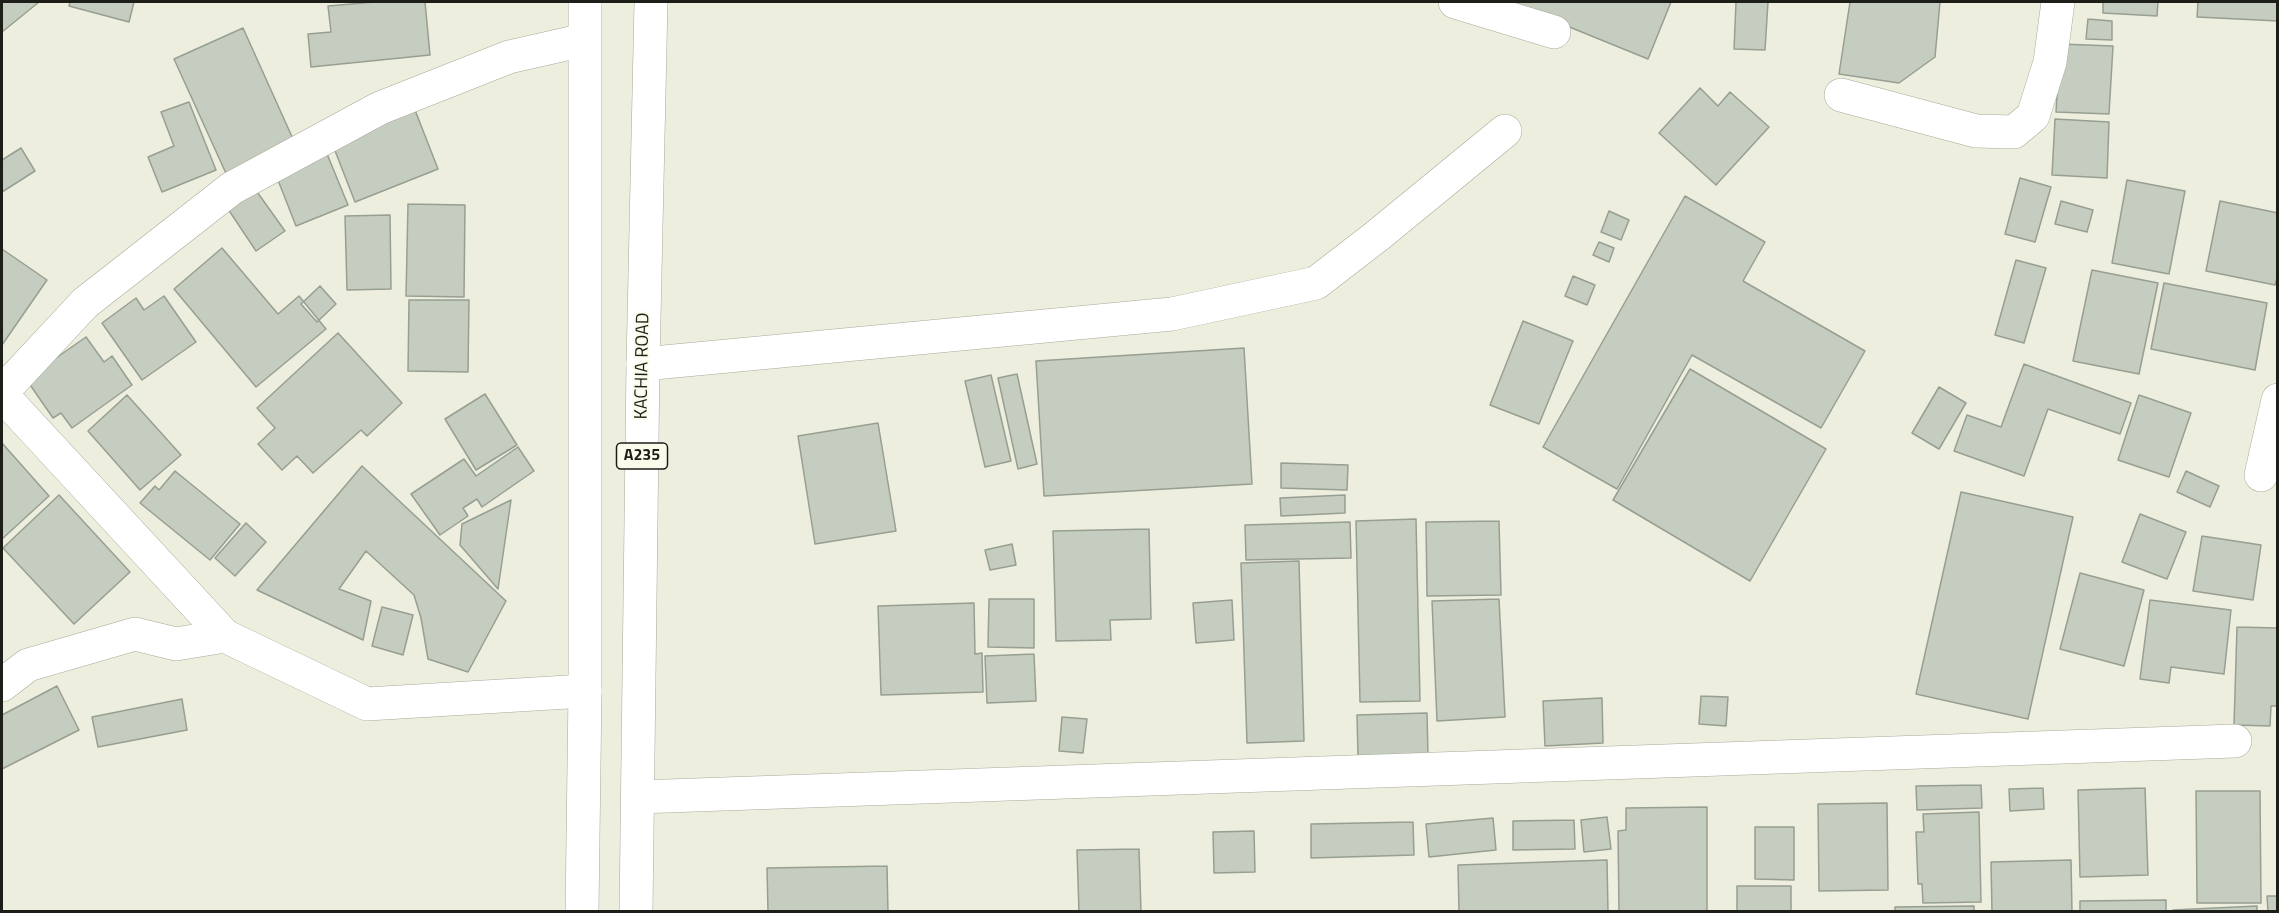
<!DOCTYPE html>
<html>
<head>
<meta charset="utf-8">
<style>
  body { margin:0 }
  #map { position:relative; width:2279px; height:913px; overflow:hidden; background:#eeeede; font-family:"Titillium Web",sans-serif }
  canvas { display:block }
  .frame { position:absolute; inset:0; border:3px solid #1e1e18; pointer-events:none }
</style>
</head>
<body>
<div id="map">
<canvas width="2279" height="913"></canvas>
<div class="frame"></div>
</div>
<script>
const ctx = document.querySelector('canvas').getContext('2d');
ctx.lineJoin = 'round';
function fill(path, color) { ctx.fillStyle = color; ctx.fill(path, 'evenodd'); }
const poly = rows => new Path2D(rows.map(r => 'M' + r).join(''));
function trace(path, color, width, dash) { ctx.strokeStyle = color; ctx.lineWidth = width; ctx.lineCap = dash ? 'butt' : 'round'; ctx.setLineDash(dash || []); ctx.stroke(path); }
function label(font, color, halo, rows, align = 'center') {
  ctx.font = font + ' "Titillium Web",sans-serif'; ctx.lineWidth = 4.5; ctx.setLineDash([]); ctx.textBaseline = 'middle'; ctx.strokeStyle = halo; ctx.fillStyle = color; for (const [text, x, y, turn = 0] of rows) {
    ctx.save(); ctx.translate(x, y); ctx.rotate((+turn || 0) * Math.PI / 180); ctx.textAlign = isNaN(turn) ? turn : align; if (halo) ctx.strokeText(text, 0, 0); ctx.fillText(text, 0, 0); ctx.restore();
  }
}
const building = poly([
  [2,2,39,2,2,32,2,2],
  [70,2,134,2,129,22,69,6,70,2],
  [374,2,425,2,430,55,311,67,308,34,331,32,328,6,374,2],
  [1508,2,1671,2,1648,59,1508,2],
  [1736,2,1768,2,1765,50,1734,49,1736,2],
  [1850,2,1940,2,1935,57,1899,83,1839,74,1850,2],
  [2103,2,2158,2,2157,16,2103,13,2103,2],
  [2198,2,2278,2,2278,21,2197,17,2198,2],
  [2088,19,2112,21,2112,40,2086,39,2088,19],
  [243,28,298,150,229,180,174,59,243,28],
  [2060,44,2113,46,2109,114,2056,112,2060,44],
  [1700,88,1718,106,1730,92,1769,127,1716,185,1659,133,1700,88],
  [189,102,216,170,162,192,148,157,174,146,161,112,189,102],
  [415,110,438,169,355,202,332,143,415,110],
  [2055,119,2109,122,2107,178,2052,175,2055,119],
  [21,148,35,171,2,192,2,160,21,148],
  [325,149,348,205,296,226,274,170,325,149],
  [2020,178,2051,187,2035,242,2005,234,2020,178],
  [2127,180,2185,191,2169,274,2112,263,2127,180],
  [255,189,285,231,256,251,228,209,255,189],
  [1685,196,1765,242,1743,281,1865,351,1821,428,1692,355,1617,489,1543,447,1685,196],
  [2061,201,2093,210,2087,232,2055,224,2061,201],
  [2220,201,2278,213,2278,275,2275,285,2206,271,2220,201],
  [408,204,465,205,464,297,406,296,408,204],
  [1609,211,1629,220,1621,240,1601,232,1609,211],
  [390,215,391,289,347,290,345,216,390,215],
  [1599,242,1614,248,1609,262,1593,255,1599,242],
  [222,248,278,314,299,296,326,329,256,387,174,289,222,248],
  [2,249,47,280,2,345,2,249],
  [2016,260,2046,268,2024,343,1995,335,2016,260],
  [2092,270,2158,283,2139,374,2073,361,2092,270],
  [1573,276,1595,285,1587,305,1565,296,1573,276],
  [2164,283,2267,303,2255,370,2151,349,2164,283],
  [320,286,336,304,317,322,301,304,320,286],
  [164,296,196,342,142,380,102,323,136,298,144,310,164,296],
  [409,300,469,300,468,372,408,371,409,300],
  [1523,321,1573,341,1539,424,1490,405,1523,321],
  [338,333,402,403,367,436,361,430,313,473,297,456,282,470,258,444,275,428,257,408,338,333],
  [86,337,104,362,112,356,132,385,72,428,61,413,53,418,26,379,86,337],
  [1244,348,1252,484,1044,496,1036,361,1244,348],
  [2024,364,2131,403,2120,434,2048,409,2024,476,1954,451,1967,415,2001,427,2024,364],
  [1690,369,1826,449,1750,581,1613,500,1690,369],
  [1017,374,1037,464,1018,469,998,378,1017,374],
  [991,375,1011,461,985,467,965,381,991,375],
  [1939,387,1966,403,1939,449,1912,433,1939,387],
  [485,394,517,445,476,470,445,419,485,394],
  [127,395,181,455,140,490,88,431,127,395],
  [2139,395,2191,413,2169,477,2118,460,2139,395],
  [878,423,896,531,815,544,798,436,878,423],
  [2,443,49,496,2,539,2,443],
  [518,447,534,471,482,507,477,499,463,508,468,516,440,535,411,494,464,459,476,476,518,447],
  [1281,463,1348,465,1347,490,1281,488,1281,463],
  [362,466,506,601,468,672,428,659,421,618,414,595,366,551,339,589,371,601,363,640,257,590,362,466],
  [175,471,240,524,210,560,140,503,155,486,159,490,175,471],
  [2186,471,2219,486,2210,507,2177,492,2186,471],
  [1961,492,2073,517,2028,719,1916,694,1961,492],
  [59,495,130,572,74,624,3,548,59,495],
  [1345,495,1345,513,1281,516,1280,498,1345,495],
  [511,500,498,589,460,545,462,524,511,500],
  [2140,514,2186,532,2167,579,2122,562,2140,514],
  [1416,519,1420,701,1360,702,1356,521,1416,519],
  [1499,521,1501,595,1427,596,1426,522,1499,521],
  [1350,522,1351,558,1246,560,1245,525,1350,522],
  [246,523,266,542,235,576,215,558,246,523],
  [1149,529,1151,619,1110,620,1111,640,1056,641,1053,531,1149,529],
  [2202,536,2261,545,2253,600,2193,591,2202,536],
  [1012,544,1016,565,990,570,985,550,1012,544],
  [1299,561,1304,741,1247,743,1241,563,1299,561],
  [2080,573,2144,590,2124,666,2060,649,2080,573],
  [989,599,1034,599,1034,648,988,647,989,599],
  [1499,599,1505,717,1437,721,1432,601,1499,599],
  [1232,600,1234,640,1196,643,1193,603,1232,600],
  [2150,600,2231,610,2224,674,2171,667,2169,683,2140,679,2150,600],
  [974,603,975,654,982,653,983,692,881,695,878,606,974,603],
  [382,607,413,615,403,655,372,646,382,607],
  [2237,627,2278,628,2278,706,2271,706,2270,726,2234,725,2237,627],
  [1034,654,1036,701,987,703,985,656,1034,654],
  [57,686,79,730,2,769,2,715,57,686],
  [1701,696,1728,697,1726,726,1699,724,1701,696],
  [1602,698,1603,743,1545,746,1543,701,1602,698],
  [182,699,187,730,98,747,92,717,182,699],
  [1427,713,1428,755,1358,756,1357,715,1427,713],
  [1062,717,1087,719,1083,753,1059,751,1062,717],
  [1981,785,1982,808,1917,810,1916,786,1981,785],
  [2043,788,2044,809,2010,811,2009,789,2043,788],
  [2145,788,2148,875,2080,877,2078,790,2145,788],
  [2196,791,2260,791,2261,903,2197,903,2196,791],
  [1887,803,1888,890,1819,891,1818,804,1887,803],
  [1707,807,1707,912,1619,912,1618,831,1626,830,1626,808,1707,807],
  [1979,812,1981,902,1923,903,1922,884,1918,884,1916,832,1924,832,1923,814,1979,812],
  [1607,817,1611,849,1584,852,1581,820,1607,817],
  [1493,818,1496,850,1429,857,1426,824,1493,818],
  [1574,820,1575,849,1513,850,1513,821,1574,820],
  [1413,822,1414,855,1311,858,1311,824,1413,822],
  [1755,827,1794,827,1794,880,1755,879,1755,827],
  [1254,831,1255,872,1214,873,1213,832,1254,831],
  [1139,849,1141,912,1079,912,1077,850,1139,849],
  [1607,860,1608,912,1459,912,1458,865,1607,860],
  [2071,860,2072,912,1992,912,1991,862,2071,860],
  [887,866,888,912,768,912,767,868,887,866],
  [1737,886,1791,886,1791,912,1737,912,1737,886],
  [2267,896,2278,896,2278,912,2268,912,2267,896],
  [2166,900,2166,912,2080,912,2080,901,2166,900],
  [1974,906,1974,912,1895,912,1895,907,1974,906],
  [2257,906,2257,912,2173,912,2173,910,2257,906]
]);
const minor = poly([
  [1455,2,1554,32],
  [1841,95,1976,131,2014,132,2033,116,2050,62,2058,2],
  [643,364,1172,314,1316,283,1377,236,1505,131],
  [2,392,85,303,232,188,380,108,509,57,584,40],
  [2,395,225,636],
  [2261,475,2278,400],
  [2,685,28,665,135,634,176,644,225,636,367,704,585,691],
  [638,797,2235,741]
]);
const highway = poly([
  [582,912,585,691,585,2],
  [636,912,643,364,651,2]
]);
const shields = [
  [642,456,51]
];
const shieldNames = [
  ["A235",642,456]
];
const streetNames = [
  ["KACHIA ROAD",643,366,-89]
];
fill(building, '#c4cdbf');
trace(building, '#979f92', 1.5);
trace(minor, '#a9a99a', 34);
trace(highway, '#a9a99a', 34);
trace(minor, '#fff', 33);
trace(highway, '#fff', 33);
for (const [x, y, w] of shields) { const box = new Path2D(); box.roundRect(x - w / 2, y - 13, w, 26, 4.5); ctx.fillStyle = '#fbfbeb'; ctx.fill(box); trace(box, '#1e1e18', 1.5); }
label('bold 16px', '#1e1e18', null, shieldNames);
label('18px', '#1e1e18', '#fbfbeb', streetNames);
</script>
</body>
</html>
